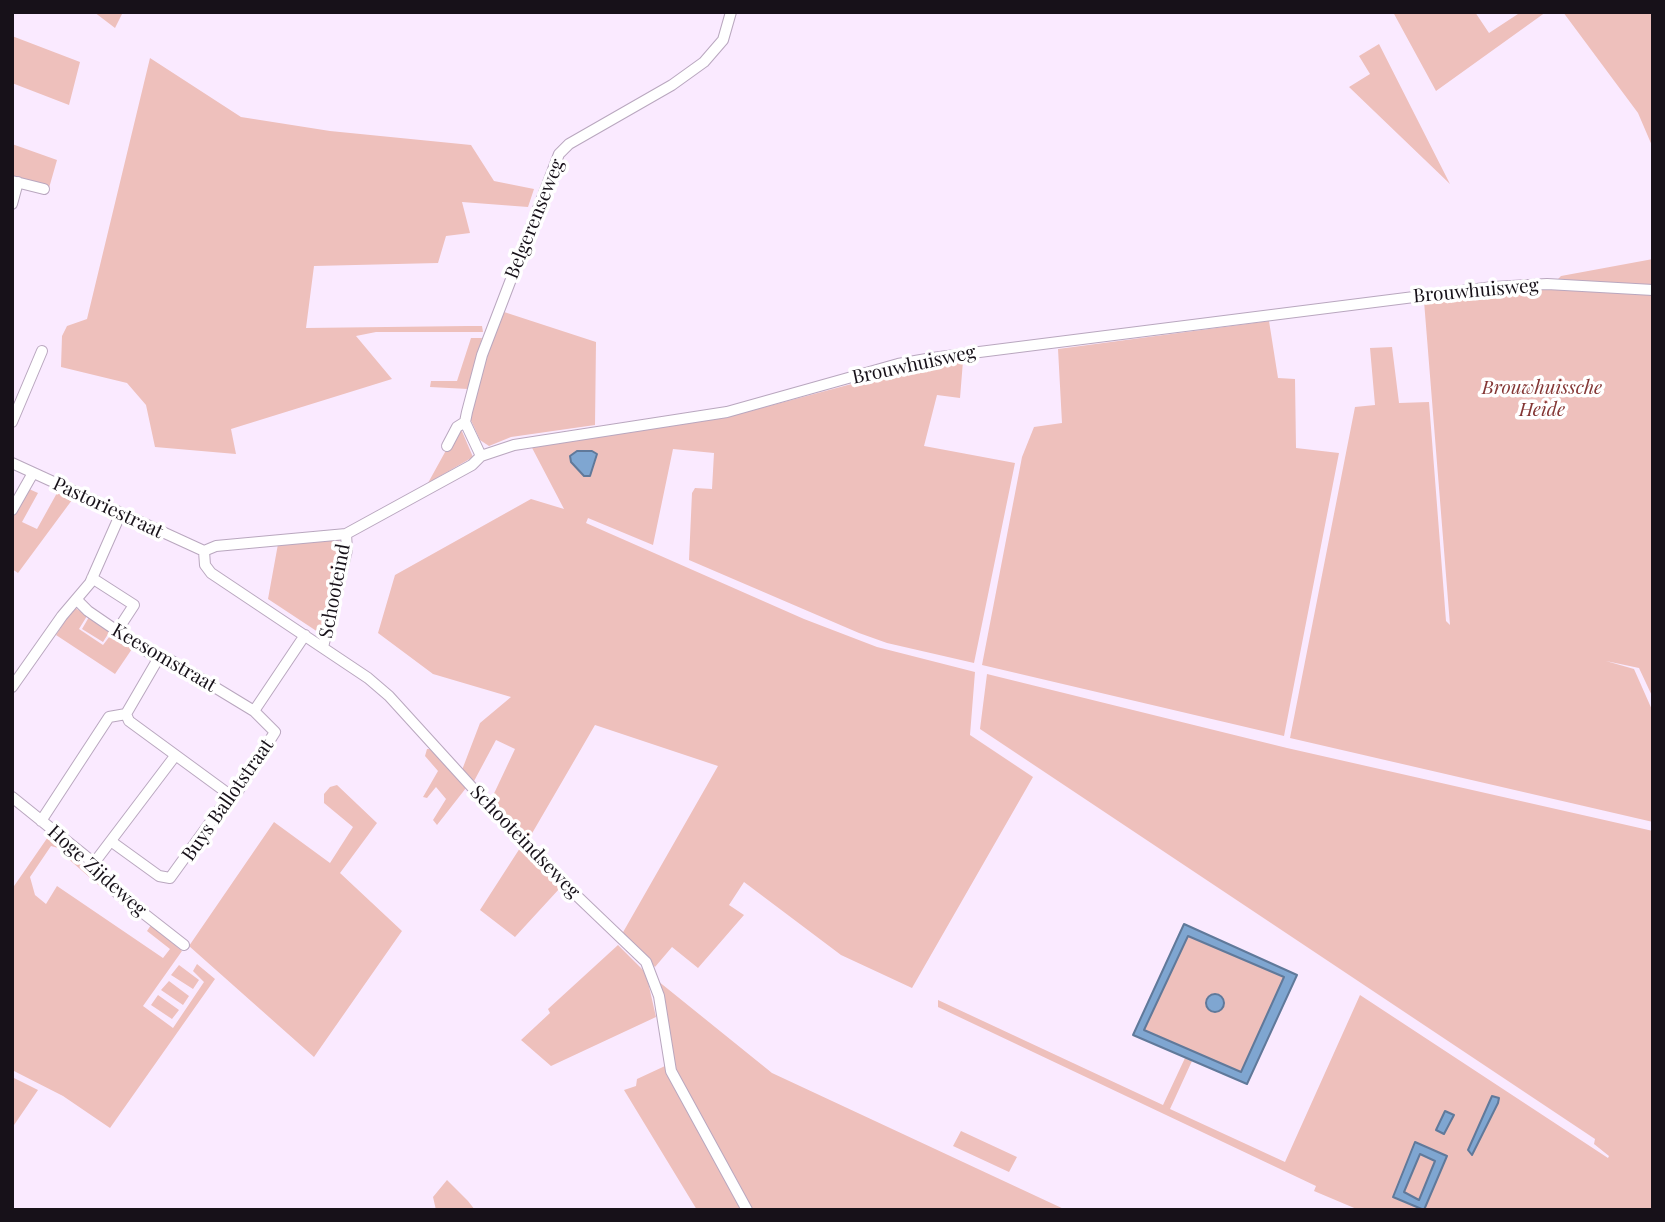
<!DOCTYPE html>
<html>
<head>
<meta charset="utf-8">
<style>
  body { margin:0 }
  #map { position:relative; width:1665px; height:1222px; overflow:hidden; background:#faeaff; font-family:"Playfair Display",serif }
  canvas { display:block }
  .frame { position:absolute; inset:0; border:14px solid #171119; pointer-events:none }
</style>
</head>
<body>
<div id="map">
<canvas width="1665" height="1222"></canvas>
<div class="frame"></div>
</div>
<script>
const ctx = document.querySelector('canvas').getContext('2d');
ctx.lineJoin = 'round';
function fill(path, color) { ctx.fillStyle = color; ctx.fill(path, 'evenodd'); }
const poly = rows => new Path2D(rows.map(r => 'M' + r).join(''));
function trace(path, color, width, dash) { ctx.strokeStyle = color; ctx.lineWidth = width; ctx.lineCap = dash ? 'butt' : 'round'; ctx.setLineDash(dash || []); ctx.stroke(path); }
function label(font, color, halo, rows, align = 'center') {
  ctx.font = font + ' "Playfair Display",serif'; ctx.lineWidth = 7; ctx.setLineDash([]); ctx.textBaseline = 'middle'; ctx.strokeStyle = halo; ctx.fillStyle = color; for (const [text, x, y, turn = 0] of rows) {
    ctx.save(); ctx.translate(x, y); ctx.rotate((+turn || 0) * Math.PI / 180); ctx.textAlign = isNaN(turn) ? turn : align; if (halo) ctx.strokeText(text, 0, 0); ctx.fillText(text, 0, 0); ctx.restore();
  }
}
const green = poly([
  [94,12,123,12,115,28],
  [1393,12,1475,12,1489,33,1521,12,1546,12,1436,91],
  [1563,12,1653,14,1653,148,1638,113],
  [12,36,80,62,69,105,12,83],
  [1379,44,1450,184,1349,87,1370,74,1359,56],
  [150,58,241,117,330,131,471,145,494,181,534,189,528,207,462,202,470,233,446,236,438,263,314,266,306,328,468,326,482,326,483,332,376,332,356,336,392,379,231,429,236,454,155,447,146,405,127,383,61,367,62,336,67,326,87,319],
  [12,144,57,160,49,188,12,178],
  [1653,259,1653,698,1639,668,1606,661,1634,669,1653,712,1653,822,1290,738,1355,407,1375,405,1370,348,1392,347,1399,403,1429,402,1446,621,1450,625,1424,301,1564,284,1558,279,1561,276],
  [501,311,596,342,595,425,511,437,489,446,480,440,469,416,470,405],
  [1269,321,1278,378,1295,379,1296,448,1339,453,1284,736,982,665,1022,457,1034,427,1062,423,1058,349],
  [471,338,482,338,468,389,430,387,431,381,457,381],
  [963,361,960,398,937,395,924,446,1015,463,974,663,887,643,859,633,689,560,692,493,695,488,712,489,714,453,673,449,653,545,588,518,586,523,804,619,877,647,975,672,970,735,1033,777,912,988,841,955,744,882,729,905,744,915,698,968,672,947,655,967,622,934,718,766,595,725,527,842,490,802,515,749,496,740,473,783,462,770,480,723,511,697,433,674,378,633,395,575,531,499,564,509,530,444,724,418,919,366],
  [577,451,595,452,597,454,590,467,581,469,571,462,570,459],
  [461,429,473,457,428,483,455,434],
  [29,489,38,493,22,522,37,529,57,493,72,500,18,573,12,569,12,516],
  [339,539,340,548,321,634,268,599,278,544],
  [74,607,87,616,79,629,103,645,113,632,134,646,115,674,56,635],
  [89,617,110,631,103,642,82,629],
  [987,674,1287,748,1653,831,1653,1210,1359,1210,1314,1191,1316,1186,938,1007,938,1000,1163,1105,1185,1058,1192,1061,1170,1109,1285,1162,1360,995,1608,1158,1609,1156,1594,1144,1595,1139,980,729],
  [427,749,431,749,466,788,437,825,433,820,446,799,436,787,427,798,423,797,438,771,425,756],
  [337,785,377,823,340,873,402,931,314,1057,189,946,274,822,330,863,353,827,324,803,324,794,330,787],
  [50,834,62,845,58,848,51,846,30,877,35,895,46,904,57,886,163,958,170,949,147,931,151,925,182,951,143,1006,173,1028,204,982,193,971,197,964,215,979,110,1128,63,1096,12,1070,12,889],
  [520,848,560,888,515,937,480,910],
  [67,850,105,883,103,889,65,856],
  [1188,936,1285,977,1241,1072,1144,1030],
  [618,945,646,973,656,1017,551,1066,521,1040,550,1013,548,1009],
  [179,965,199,980,193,989,171,975],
  [169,981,189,996,183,1005,161,990],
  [658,981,772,1073,1066,1210,697,1210,624,1090,636,1086,637,1079,665,1066,738,1196,741,1187,676,1074],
  [158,995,179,1010,172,1019,151,1005],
  [12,1077,38,1090,12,1128],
  [961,1131,1017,1157,1009,1172,953,1146],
  [447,1180,468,1201,475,1210,436,1210,433,1197]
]);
const water = poly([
  [577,451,592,451,597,454,590,476,584,476,571,462,570,456,577,451],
  [1184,924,1297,975,1247,1084,1133,1035,1184,924],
  [1188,936,1284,977,1241,1072,1144,1030,1188,936],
  '1206 1003a9 9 0 1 1 18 0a9 9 0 1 1-18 0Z',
  [1492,1096,1499,1098,1498,1103,1472,1155,1468,1150,1492,1096],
  [1445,1111,1454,1115,1444,1134,1436,1130,1445,1111],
  [1415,1142,1447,1156,1424,1210,1393,1197,1415,1142],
  [1420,1154,1435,1161,1419,1200,1404,1192,1420,1154]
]);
const minor = poly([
  [12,181,44,189],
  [12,204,18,182],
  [12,422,42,351],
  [447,446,457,427,465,422],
  [481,456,465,422,467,412,482,355,559,154,569,144,672,85,704,62,723,40,731,12],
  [12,463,204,551],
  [12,510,33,473],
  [204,551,216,546,346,534,472,465,481,456,514,445,727,412,898,364,932,358,1493,287,1547,284,1653,290],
  [204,551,205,565,211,573,368,678,389,696,530,851,646,962,659,996,671,1071,747,1210],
  [92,578,134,605,117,631],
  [77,600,88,611,158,659,170,660,254,711,275,732,238,791,230,795,170,878,159,876,112,842],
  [323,647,347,550,346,534],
  [12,687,62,616,90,583,120,515],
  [254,711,305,635],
  [126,714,129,721,230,795],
  [12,797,94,863,115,891,184,945],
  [41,821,109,717,126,714,158,659],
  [94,863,175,756]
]);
const streetNames = [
  ["Belgerenseweg",535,219,-68],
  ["Brouwhuisweg",1476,291,-5],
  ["Brouwhuisweg",914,365,-12],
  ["Pastoriestraat",108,508,25],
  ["Schooteind",335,591,-79],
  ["Keesomstraat",164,658,30],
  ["Buys Ballotstraat",228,800,-55],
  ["Schooteindseweg",525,842,46],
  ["Hoge Zijdeweg",97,871,42]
];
const parkNames = [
  ["Brouwhuissche",1542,388],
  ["Heide",1542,410]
];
fill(green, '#eec0bc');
fill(water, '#7fa6d1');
trace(water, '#60799a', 2);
trace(minor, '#b9a7bf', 12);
trace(minor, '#fff', 10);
label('19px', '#171119', '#fff', streetNames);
label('italic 19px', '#843735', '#fff', parkNames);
</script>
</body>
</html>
